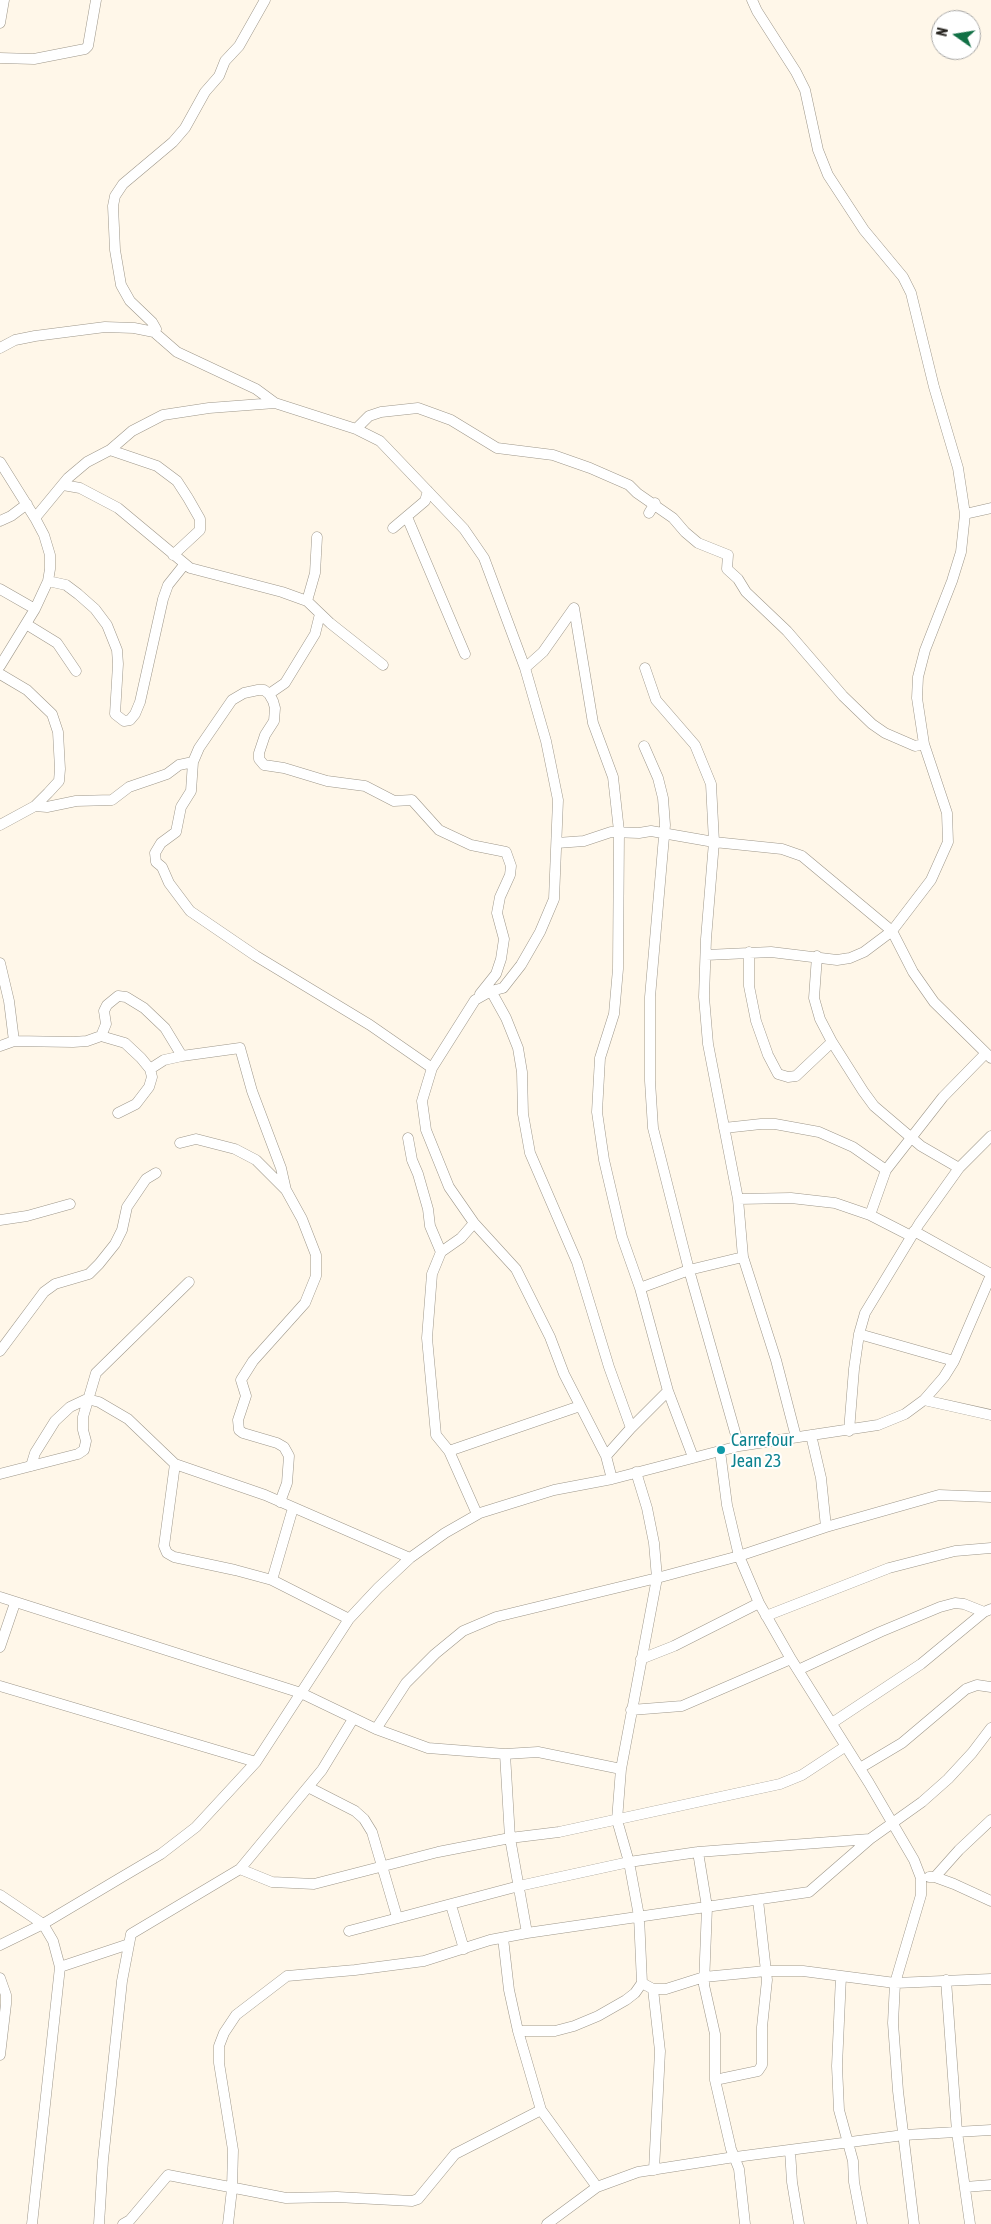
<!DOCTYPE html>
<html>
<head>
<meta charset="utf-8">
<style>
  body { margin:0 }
  #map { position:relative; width:991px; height:2224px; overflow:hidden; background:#fff7e9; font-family:"Asap Condensed",sans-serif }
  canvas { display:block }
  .north { position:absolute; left:931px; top:10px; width:50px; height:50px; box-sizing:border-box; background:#fff; border:1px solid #a9a8a6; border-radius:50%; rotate:283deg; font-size:14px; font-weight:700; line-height:20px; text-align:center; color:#272520 }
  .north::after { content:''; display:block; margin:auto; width:18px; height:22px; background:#117045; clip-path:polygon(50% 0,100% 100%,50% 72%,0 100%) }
</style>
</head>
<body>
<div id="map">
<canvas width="991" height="2224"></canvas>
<div class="north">N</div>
</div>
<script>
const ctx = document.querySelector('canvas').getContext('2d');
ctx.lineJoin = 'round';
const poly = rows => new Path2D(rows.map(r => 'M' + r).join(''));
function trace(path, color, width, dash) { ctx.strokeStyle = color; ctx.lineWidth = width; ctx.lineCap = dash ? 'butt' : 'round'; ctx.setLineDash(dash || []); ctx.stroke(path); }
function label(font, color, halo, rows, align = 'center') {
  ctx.font = font + ' "Asap Condensed",sans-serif'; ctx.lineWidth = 4; ctx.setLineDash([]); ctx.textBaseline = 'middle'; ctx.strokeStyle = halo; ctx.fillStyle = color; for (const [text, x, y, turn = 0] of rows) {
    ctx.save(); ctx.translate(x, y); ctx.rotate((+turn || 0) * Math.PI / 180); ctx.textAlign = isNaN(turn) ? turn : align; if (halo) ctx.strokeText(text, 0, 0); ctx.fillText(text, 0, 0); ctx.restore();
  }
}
const street = poly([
  [752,0,757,11,796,72,805,90,818,150,828,175,864,230,903,277,911,293,934,387,958,468,965,514,961,552,952,581,925,650,918,677,917,698,924,744,947,813,948,842,931,880,892,931,913,972,934,1002,991,1058],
  [0,23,4,0],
  [0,58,34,59,85,49,88,46,96,0],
  [154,332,156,329,152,322,130,301,121,285,115,250,113,206,115,196,123,184,173,142,185,128,205,92,219,76,225,61,239,46,265,0],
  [0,348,15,340,35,336,105,327,134,328,154,332,177,352,256,389,275,403,356,429,380,441,464,529,484,558,525,668,546,741,558,800,554,899,540,932,521,965,503,988,491,991,475,1000,432,1068,422,1101,426,1130,449,1187,474,1223,516,1269,550,1337,564,1374,606,1456,612,1479],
  [356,429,369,416,381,412,418,408,451,420,497,448,553,455,590,468,629,485,637,493,673,518,685,532,698,543,728,555,727,569,738,579,746,592,787,631,843,696,872,724,885,733,915,746,924,744],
  [110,450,157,466,177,481,188,498,200,519,200,530,173,555],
  [0,462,35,518,44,535,50,555,50,569,48,581,35,609,0,666],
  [63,485,80,488,118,508,190,568,282,592,307,601,330,623,383,665],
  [649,513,655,503],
  [965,514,991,508],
  [407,517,465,654],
  [35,518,68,478,87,462,110,450,132,431,163,415,209,408,275,403],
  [0,521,11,516,27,504],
  [393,528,425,501,428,491],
  [48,581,66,585,78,594,95,609,107,625,117,650,118,664,115,714,124,721,130,720,135,714,140,702,163,599,168,585,184,565],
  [0,589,35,609],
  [307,601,315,573,317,537],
  [574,608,593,723,613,777,619,831,618,969,614,1014,600,1058,597,1112,604,1160,622,1237,640,1288,668,1391,693,1457],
  [26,624,57,643,76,671],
  [525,668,543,652,574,608],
  [645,668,656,700,695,745,711,784,714,842,706,939,704,997,708,1044,738,1199,743,1257,776,1360,796,1437],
  [0,674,27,690,52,714,58,732,60,769,59,781,48,793,35,806,0,825],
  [269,694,285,683,315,634,320,614],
  [644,746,658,778,663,798,665,825,650,997,650,1081,653,1128,689,1270,739,1446],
  [35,806,47,807,76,801,112,800,129,787,167,774,179,765,193,762],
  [557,843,584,841,611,832,639,833,651,831,714,842,782,849,802,856,892,931,864,952,850,958,837,960,771,952,706,955],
  [749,952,749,986,756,1021,768,1055,778,1074,788,1077,796,1076,832,1042],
  [817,956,814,998,820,1019,832,1042,863,1091,874,1106,921,1146,959,1168],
  [0,963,9,1001,14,1041],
  [491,991,506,1018,518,1048,522,1072,523,1114,530,1153,577,1262,609,1367,631,1428,606,1456],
  [101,1036,106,1024,104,1011,107,1005,118,996,126,997,144,1008,165,1028,182,1056,164,1060,150,1069],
  [0,1046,14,1041,73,1042,87,1041,101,1036,125,1043,141,1058,150,1069,152,1077,149,1087,136,1104,118,1113],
  [182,1056,240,1048,252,1091,281,1168,286,1190,302,1219,316,1255,316,1276,305,1303,253,1361,241,1380,246,1396,238,1420,239,1430,243,1433,277,1443,284,1447,289,1456,287,1483,280,1502],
  [432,1068,370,1025,256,956,190,911,169,883,162,867,156,862,155,853,161,843,176,832,181,807,191,791,193,762,199,748,232,700,244,693,258,690,264,690,269,694,273,701,275,708,274,721,265,735,259,753,259,759,264,765,284,768,327,781,365,786,394,801,412,800,439,830,471,845,506,852,511,866,510,875,500,897,497,913,504,939,501,959,496,974,480,994],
  [724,1128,761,1124,775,1124,819,1132,853,1147,886,1170],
  [408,1138,412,1160,418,1174,428,1209,430,1226,441,1252],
  [180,1143,196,1139,235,1149,256,1160,286,1190],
  [738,1199,791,1198,835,1203,870,1215,911,1236],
  [870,1215,886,1170,943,1097,986,1053],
  [0,1220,27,1216,70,1204],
  [474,1223,461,1238,441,1252,432,1274,427,1338,436,1435,449,1451,477,1514],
  [914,1231,991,1274],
  [640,1288,689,1270,743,1257],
  [859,1334,954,1361],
  [0,1351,44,1292,55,1284,89,1274,99,1264,115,1244,122,1230,127,1207,146,1179,156,1173],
  [924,1400,991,1415],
  [631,1428,668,1391],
  [849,1431,854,1369,859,1334,865,1313,919,1224,959,1168,991,1136],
  [811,1435,821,1478,826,1527],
  [449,1451,580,1406],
  [720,1451,727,1505,739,1556,759,1603,791,1659,869,1783,914,1860,921,1878,921,1895,895,1983,893,2023,898,2091,914,2224],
  [175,1464,164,1546,167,1553,174,1557,235,1570,272,1580,349,1619],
  [31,1466,35,1453,55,1421,70,1407,87,1399,99,1402,128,1419,175,1464,265,1495,410,1558],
  [0,1474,78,1454,84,1450,86,1441,83,1430,83,1417,96,1373,189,1282],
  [272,1580,293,1508],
  [0,1597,301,1693,376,1729,428,1748,505,1754,538,1752,621,1769],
  [766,1616,889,1568,955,1551,991,1548],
  [0,1647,15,1603],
  [641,1659,674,1646,759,1603],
  [798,1670,880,1632,940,1607,955,1603,964,1604,984,1612],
  [0,1686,256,1762],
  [631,1710,682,1706,791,1659],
  [832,1723,921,1664,984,1612,991,1609],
  [376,1729,406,1683,435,1654,463,1631,496,1617,657,1578,739,1556,826,1527,939,1495,991,1497],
  [505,1754,510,1838,527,1933],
  [860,1768,902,1743,966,1689,977,1685,991,1687],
  [308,1787,355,1811,364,1819,372,1832,397,1917],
  [698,1852,707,1907,704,1985,715,2034,715,2080,731,2149,739,2169,745,2224],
  [240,1869,272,1882,314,1884,438,1852,510,1838,559,1832,780,1784,802,1775,846,1746],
  [929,1877,935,1877,954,1884,991,1901],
  [935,1877,959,1850,991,1820],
  [0,1895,43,1924,53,1941,60,1967,32,2224],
  [451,1905,464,1949],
  [349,1931,519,1886,629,1862,698,1852,870,1839],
  [503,1938,509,1990,518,2031,541,2110,597,2187],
  [0,1945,43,1924,122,1877,161,1854,196,1827,256,1762,349,1619,378,1588,410,1558,445,1533,480,1513,554,1490,612,1479,739,1446,878,1425,905,1414,924,1400,944,1377,954,1361,991,1275],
  [60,1967,129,1944],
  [841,1976,837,2066,839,2110,853,2161,854,2182,862,2224],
  [0,1978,6,1995,6,2004,0,2055],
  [946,1980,957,2132,970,2224],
  [642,1983,653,1989,666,1989,704,1977,766,1971,803,1971,895,1983,991,1979],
  [653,1989,660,2051,654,2170],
  [518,2031,555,2031,574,2026,598,2016,626,2000,635,1993,642,1983,639,1916,629,1862,617,1820,621,1769,657,1578,654,1543,647,1508,636,1472],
  [715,2080,758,2071,762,2065,762,2027,767,1980,758,1900],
  [790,2150,792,2182,799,2224],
  [965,2187,991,2185],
  [99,2224,103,2160,122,1981,131,1934,240,1869,322,1770,353,1719],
  [123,2224,130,2220,168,2175,286,2198,337,2197,412,2201,418,2199,455,2154,541,2110],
  [228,2224,232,2189,233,2150,219,2063,219,2046,224,2033,236,2015,287,1976,355,1970,424,1961,490,1940,527,1933,809,1892,870,1839,922,1802,948,1779,972,1753,991,1728],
  [547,2224,597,2187,638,2172,728,2158,904,2135,991,2130]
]);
const markers = [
  [721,1450,5,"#0f9aa8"]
];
const cultureNames = [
  ["Carrefour",731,1440],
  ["Jean 23",731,1461]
];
trace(street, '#9e978a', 11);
trace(street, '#fff', 10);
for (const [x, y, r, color] of markers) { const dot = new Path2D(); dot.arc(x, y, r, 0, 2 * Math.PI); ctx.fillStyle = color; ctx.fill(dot); trace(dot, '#fff', 2); }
label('18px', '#0d838f', '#fff', cultureNames, 'left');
</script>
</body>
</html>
